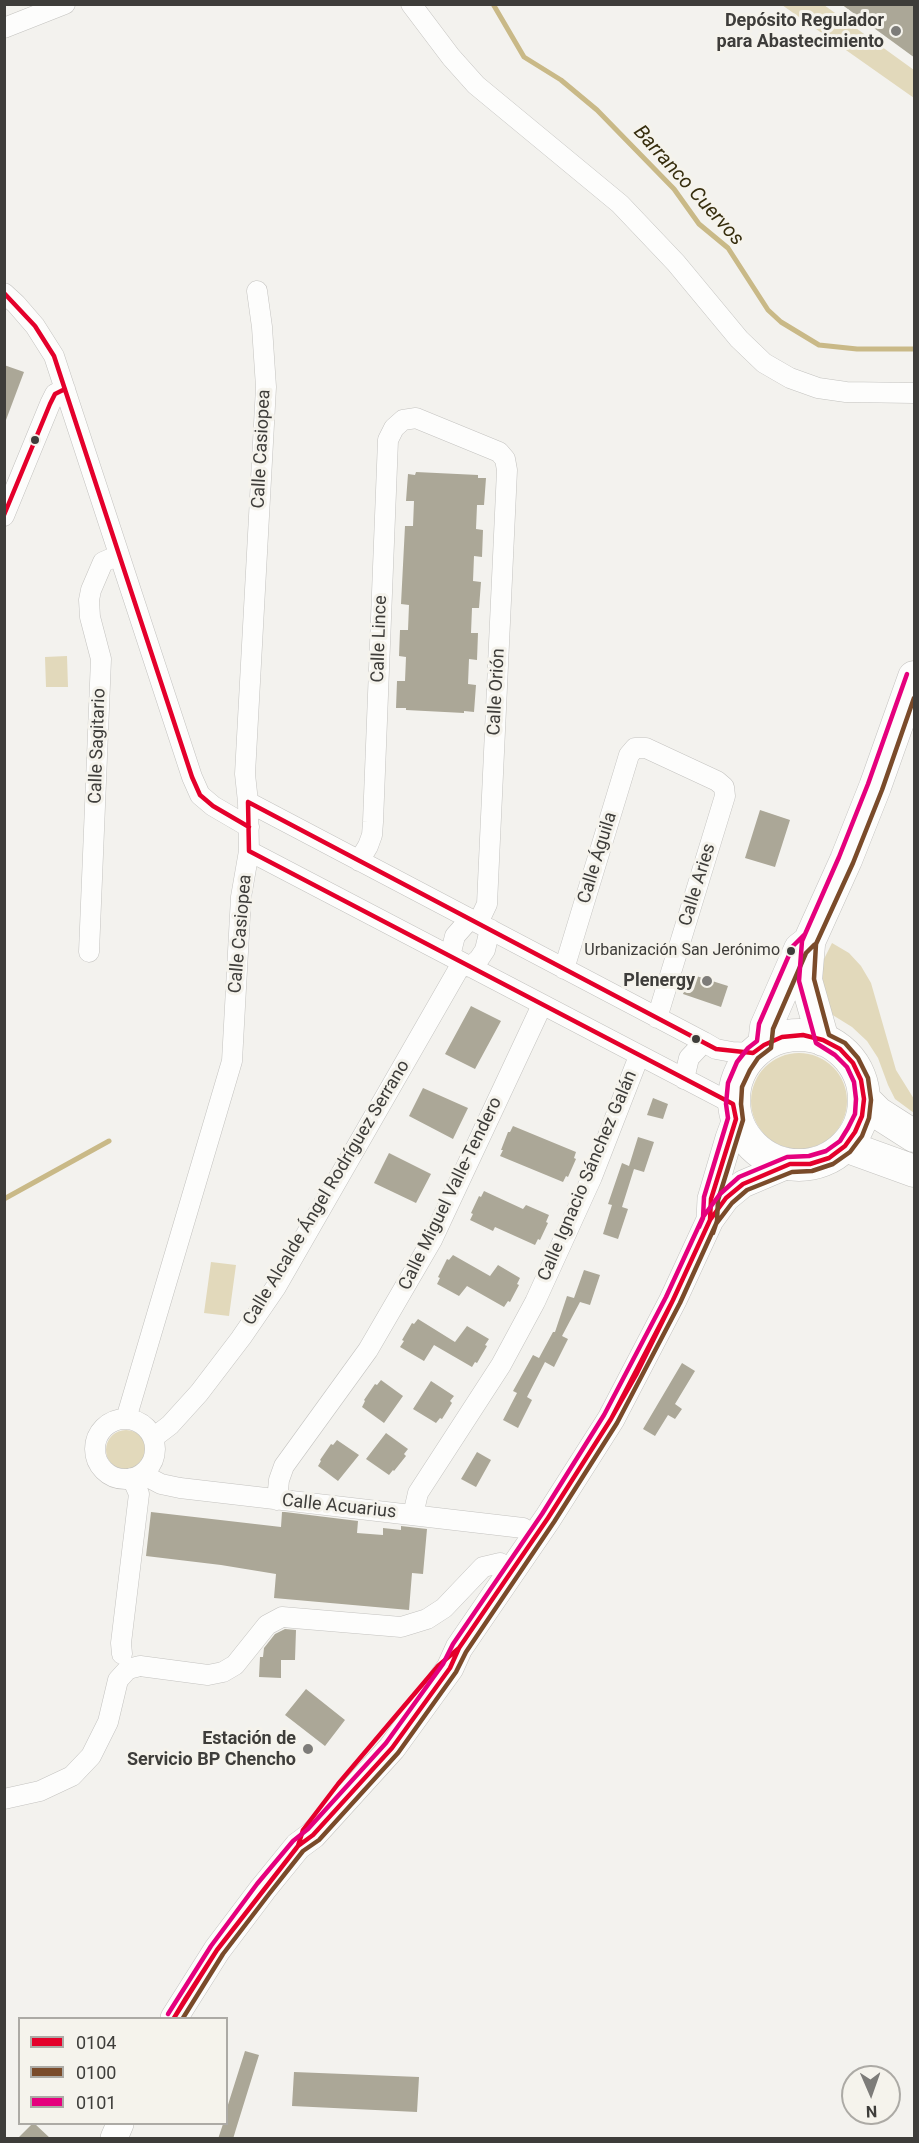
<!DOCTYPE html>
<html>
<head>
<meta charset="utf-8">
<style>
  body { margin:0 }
  #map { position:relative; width:919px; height:2143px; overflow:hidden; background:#f3f2ee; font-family:Roboto,sans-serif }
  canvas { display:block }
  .frame { position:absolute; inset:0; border:6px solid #3e3d3a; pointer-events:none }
  .legend { position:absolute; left:18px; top:2017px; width:210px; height:108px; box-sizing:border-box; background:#f5f3ec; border:2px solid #acaaa5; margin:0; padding:8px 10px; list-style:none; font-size:18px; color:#3e3d3a }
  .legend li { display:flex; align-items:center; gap:12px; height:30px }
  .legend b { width:30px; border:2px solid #acaaa5 }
  .north { position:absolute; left:841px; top:2065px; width:60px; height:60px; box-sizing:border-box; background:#f5f3ec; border:2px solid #acaaa5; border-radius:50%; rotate:178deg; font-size:16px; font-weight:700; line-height:24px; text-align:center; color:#3e3d3a }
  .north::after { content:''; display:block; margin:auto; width:21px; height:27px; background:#7d7c79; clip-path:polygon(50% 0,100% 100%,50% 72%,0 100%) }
</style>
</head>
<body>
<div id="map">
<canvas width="919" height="2143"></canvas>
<div class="frame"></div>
<ul class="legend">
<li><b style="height:8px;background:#e4002b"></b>0104</li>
<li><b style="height:8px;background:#7a4b2a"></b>0100</li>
<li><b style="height:8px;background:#e5007d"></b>0101</li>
</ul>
<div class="north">N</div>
</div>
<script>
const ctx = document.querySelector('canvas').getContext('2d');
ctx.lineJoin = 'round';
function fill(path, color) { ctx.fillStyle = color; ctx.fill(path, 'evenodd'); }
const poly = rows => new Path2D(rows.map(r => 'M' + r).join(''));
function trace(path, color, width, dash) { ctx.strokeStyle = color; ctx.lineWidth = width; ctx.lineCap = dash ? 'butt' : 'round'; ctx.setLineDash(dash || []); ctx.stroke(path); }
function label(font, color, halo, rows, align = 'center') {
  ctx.font = font + ' Roboto,sans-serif'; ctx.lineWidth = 6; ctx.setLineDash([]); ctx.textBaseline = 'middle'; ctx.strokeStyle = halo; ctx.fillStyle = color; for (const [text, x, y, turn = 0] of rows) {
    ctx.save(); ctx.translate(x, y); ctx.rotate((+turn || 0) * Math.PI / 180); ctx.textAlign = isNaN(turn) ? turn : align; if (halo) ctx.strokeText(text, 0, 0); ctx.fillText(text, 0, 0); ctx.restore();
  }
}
const green = poly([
  [782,5,824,5,914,70,914,98],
  [67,656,68,687,46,687,45,657],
  [832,943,849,953,861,966,871,983,896,1070,914,1099,914,1113,895,1099,888,1085,878,1058,867,1041,852,1027,831,1014,820,984,822,963],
  '751 1101a48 48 0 1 1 96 0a48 48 0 1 1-96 0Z',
  [211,1262,236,1265,229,1316,204,1313],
  '106 1450a20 20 0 1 1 40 0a20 20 0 1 1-40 0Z'
]);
const stream = poly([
  [493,4,524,57,561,80,597,110,674,189,699,224,728,248,768,310,781,322,819,345,857,349,914,349],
  [4,1199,109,1141]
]);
const building = poly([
  [841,4,915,4,915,58],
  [4,365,24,372,6,420,4,419],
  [416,472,478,475,478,478,486,478,484,505,477,505,476,529,483,530,482,557,474,556,473,581,481,582,479,608,472,608,471,633,478,633,477,660,469,659,468,684,476,685,474,712,464,711,464,713,406,710,406,708,396,708,397,681,405,681,406,657,399,656,400,630,408,630,409,605,401,604,405,526,413,526,414,501,406,501,408,474,415,475],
  [760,810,790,820,775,867,745,858],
  [690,974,728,986,721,1007,683,994],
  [471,1006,501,1021,475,1069,445,1054],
  [423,1088,468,1108,453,1139,409,1116],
  [653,1098,668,1104,663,1119,647,1115],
  [513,1126,576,1152,574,1158,576,1159,568,1177,566,1176,563,1182,500,1156,503,1150,501,1150,508,1132,510,1132],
  [638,1137,654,1142,644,1172,634,1169,622,1207,628,1209,618,1239,603,1234,612,1205,608,1204,622,1163,629,1166],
  [389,1153,431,1174,416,1203,374,1183],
  [484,1191,523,1209,526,1205,549,1215,546,1222,548,1223,540,1240,538,1239,535,1245,495,1227,493,1231,470,1220,473,1214,471,1213,479,1196,481,1197],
  [453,1255,490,1276,498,1265,520,1278,517,1284,519,1285,510,1302,508,1301,504,1307,467,1286,459,1296,437,1284,440,1278,438,1277,447,1259,449,1260],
  [584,1270,600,1275,590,1305,580,1302,562,1336,568,1339,554,1367,545,1362,527,1397,532,1400,518,1428,503,1420,517,1393,513,1391,533,1355,539,1358,553,1332,555,1332,567,1296,574,1298],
  [418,1319,455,1342,467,1326,489,1339,485,1345,487,1346,477,1363,475,1362,472,1367,434,1345,424,1361,400,1347,404,1341,402,1340,412,1323,414,1324],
  [682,1363,695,1371,675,1404,682,1409,675,1419,668,1415,655,1436,643,1429],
  [381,1380,403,1396,384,1423,362,1407,365,1401,364,1400,375,1384,377,1385],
  [431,1381,454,1396,450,1401,452,1403,442,1419,440,1418,436,1423,413,1409],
  [386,1433,408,1449,404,1454,406,1456,394,1471,393,1470,389,1475,366,1459],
  [337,1440,359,1455,338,1481,318,1466,321,1461,320,1460,331,1444,333,1445],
  [477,1452,491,1460,476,1487,461,1479],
  [151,1512,281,1527,282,1512,285,1512,358,1521,357,1533,383,1535,383,1528,401,1530,401,1526,427,1529,423,1574,412,1573,409,1610,274,1598,276,1574,221,1565,146,1556],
  [285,1629,296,1630,295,1660,281,1660,281,1678,259,1677,260,1657,263,1657,264,1648,275,1634],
  [306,1689,345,1720,325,1746,285,1715],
  [245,2051,259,2055,236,2129,233,2139,218,2139,223,2124,226,2124,226,2111],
  [294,2072,419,2077,417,2112,292,2106],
  [32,2124,35,2124,51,2139,17,2139]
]);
const street = poly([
  [411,4,451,57,476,85,620,204,676,263,739,339,764,363,790,378,818,388,846,392,914,393],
  [4,28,65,4],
  [4,293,16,304,35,326,54,356,192,777,200,795,213,806,249,827],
  [4,516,50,404,55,394,65,389],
  [248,802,704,1042,716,1049,732,1052,753,1053],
  [249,851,733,1104],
  [359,861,368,846,372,835,373,822,388,440,394,428,403,420,416,418,499,452,505,459,507,470,487,904,478,923],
  [89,952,101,659,90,617,89,600,91,590,103,562,119,555],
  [450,956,455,936,470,919],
  [470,967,479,959,485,950,490,929],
  [564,969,629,755,635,748,646,748,717,781,724,787,725,796,657,1018],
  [684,1079,689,1058,704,1042],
  [126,1419,232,1061,241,897,249,851,248,802,245,774,266,387,262,327,257,291],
  '95 1449a30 30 0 1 1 60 0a30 30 0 1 1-60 0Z',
  [153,1438,170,1425,199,1393,241,1338,276,1287,462,963],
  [142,1474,161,1484,180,1488,523,1528,536,1536],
  [277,1500,279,1480,284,1466,368,1350,432,1240,542,1005],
  [413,1515,418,1493,501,1365,535,1302,592,1177,639,1056],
  [122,1654,121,1643,139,1494,132,1478],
  [4,1799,40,1791,72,1776,91,1756,108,1722,118,1680,128,1669,140,1666,208,1675,223,1672,235,1665,267,1625,282,1617,401,1627,427,1619,444,1608,483,1567,500,1563,512,1570]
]);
const secondary = poly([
  [710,1219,711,1199,729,1138,736,1119],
  [174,2018,217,1950,263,1889,298,1846,313,1835,392,1748,450,1668,459,1648,548,1518,611,1419,673,1300,710,1220,726,1198,743,1184,790,1164],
  [114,2138,120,2124]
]);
const primary = poly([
  [809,945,806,980,823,1040],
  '734 1100a65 65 0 1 1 130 0a65 65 0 1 1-130 0Z',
  [764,1045,766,1027,800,949,809,942,846,860,875,787,914,677],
  [864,1099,878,1113,914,1136],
  [845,1146,914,1171]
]);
const bus1 = poly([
  [4,293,35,326,54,356,192,777,200,795,213,806,249,827],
  [4,515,50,404,55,394,65,389],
  [248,802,716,1049,753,1053,764,1045,782,1037,803,1035,823,1040,840,1049,853,1063,861,1080,864,1099,862,1116,855,1132,845,1146,829,1158,810,1164,790,1164,743,1184,726,1198,710,1220,711,1199,736,1119,733,1104,249,851,248,802],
  [673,1300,710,1220],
  [673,1300,710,1220],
  [611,1419,673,1300],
  [611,1419,636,1375,673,1300],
  [548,1518,611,1419],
  [548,1518,611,1419],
  [459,1648,548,1518],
  [459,1648,548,1518],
  [298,1846,303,1830,338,1784,438,1666,459,1648],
  [298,1846,313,1835,392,1748,450,1668,459,1648],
  [217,1950,174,2018,186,1998,217,1950],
  [217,1950,298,1846],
  [217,1950,298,1846]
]);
const bus2 = poly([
  [713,1233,717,1221,718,1200,743,1120,741,1104,742,1087,750,1070,758,1058,771,1048,773,1029,806,953,814,945],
  [183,2018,223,1954,269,1894,303,1851,319,1840,398,1753,456,1672,466,1652,554,1522,617,1423,680,1303,716,1224,732,1203,747,1190,792,1172,812,1171,833,1164,850,1152,862,1136,869,1118,871,1100,868,1078,858,1058,845,1043,829,1035,814,979,816,944,853,863,882,790,914,698]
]);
const bus3 = poly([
  [699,1227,703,1218,704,1197,728,1118,726,1104,728,1083,737,1062,748,1048,757,1041,759,1024,793,946,804,935],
  [168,2014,211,1946,257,1884,293,1841,308,1829,386,1743,443,1664,453,1644,542,1514,604,1415,666,1297,703,1217,720,1194,739,1177,787,1157,809,1156,826,1151,840,1141,848,1128,855,1114,856,1099,854,1082,847,1067,835,1055,816,1043,799,981,802,941,839,857,868,784,907,674]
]);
const markers = [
  [896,31,6,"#7d7c79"],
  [35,440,5,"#3e3d3a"],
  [791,951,5,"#3e3d3a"],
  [707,981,6,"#7d7c79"],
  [696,1039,5,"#3e3d3a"],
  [308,1749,6,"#7d7c79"]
];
const busNames = [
  ["Urbanización San Jerónimo",780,951]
];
const poiNames = [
  ["Depósito Regulador",884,21],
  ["para Abastecimiento",884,42],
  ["Plenergy",695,981],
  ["Estación de",296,1739],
  ["Servicio BP Chencho",296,1760]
];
const streetNames = [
  ["Calle Casiopea",262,449,-87],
  ["Calle Lince",380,639,-88],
  ["Calle Orión",497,692,-87],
  ["Calle Sagitario",98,746,-88],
  ["Calle Águila",598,858,-73],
  ["Calle Aries",698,885,-73],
  ["Calle Casiopea",241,934,-85],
  ["Calle Ignacio Sánchez Galán",588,1176,-67],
  ["Calle Alcalde Ángel Rodríguez Serrano",327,1193,-59],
  ["Calle Miguel Valle-Tendero",451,1194,-64],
  ["Calle Acuarius",339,1507,6]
];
const waterNames = [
  ["Barranco Cuervos",688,186,48]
];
fill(green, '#e2d9bb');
trace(stream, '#c9b987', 5);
fill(building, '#aba797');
trace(street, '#c3c2bf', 21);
trace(secondary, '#c3c2bf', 28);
trace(primary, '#c3c2bf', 33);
trace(street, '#fdfdfc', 20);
trace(secondary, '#fdfdfc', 27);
trace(primary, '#fdfdfc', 32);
trace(bus1, '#e4002b', 4.5);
trace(bus2, '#7a4b2a', 4.5);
trace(bus3, '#e5007d', 4.5);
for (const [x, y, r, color] of markers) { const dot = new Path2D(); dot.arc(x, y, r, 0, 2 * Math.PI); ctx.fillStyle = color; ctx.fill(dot); trace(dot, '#f5f3ec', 2); }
label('16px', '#3e3d3a', '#f5f3ec', busNames, 'right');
label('bold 18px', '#3e3d3a', '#f5f3ec', poiNames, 'right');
label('18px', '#3e3d3a', '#f5f3ec', streetNames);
label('italic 20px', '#362d0d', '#f5f3ec', waterNames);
</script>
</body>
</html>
